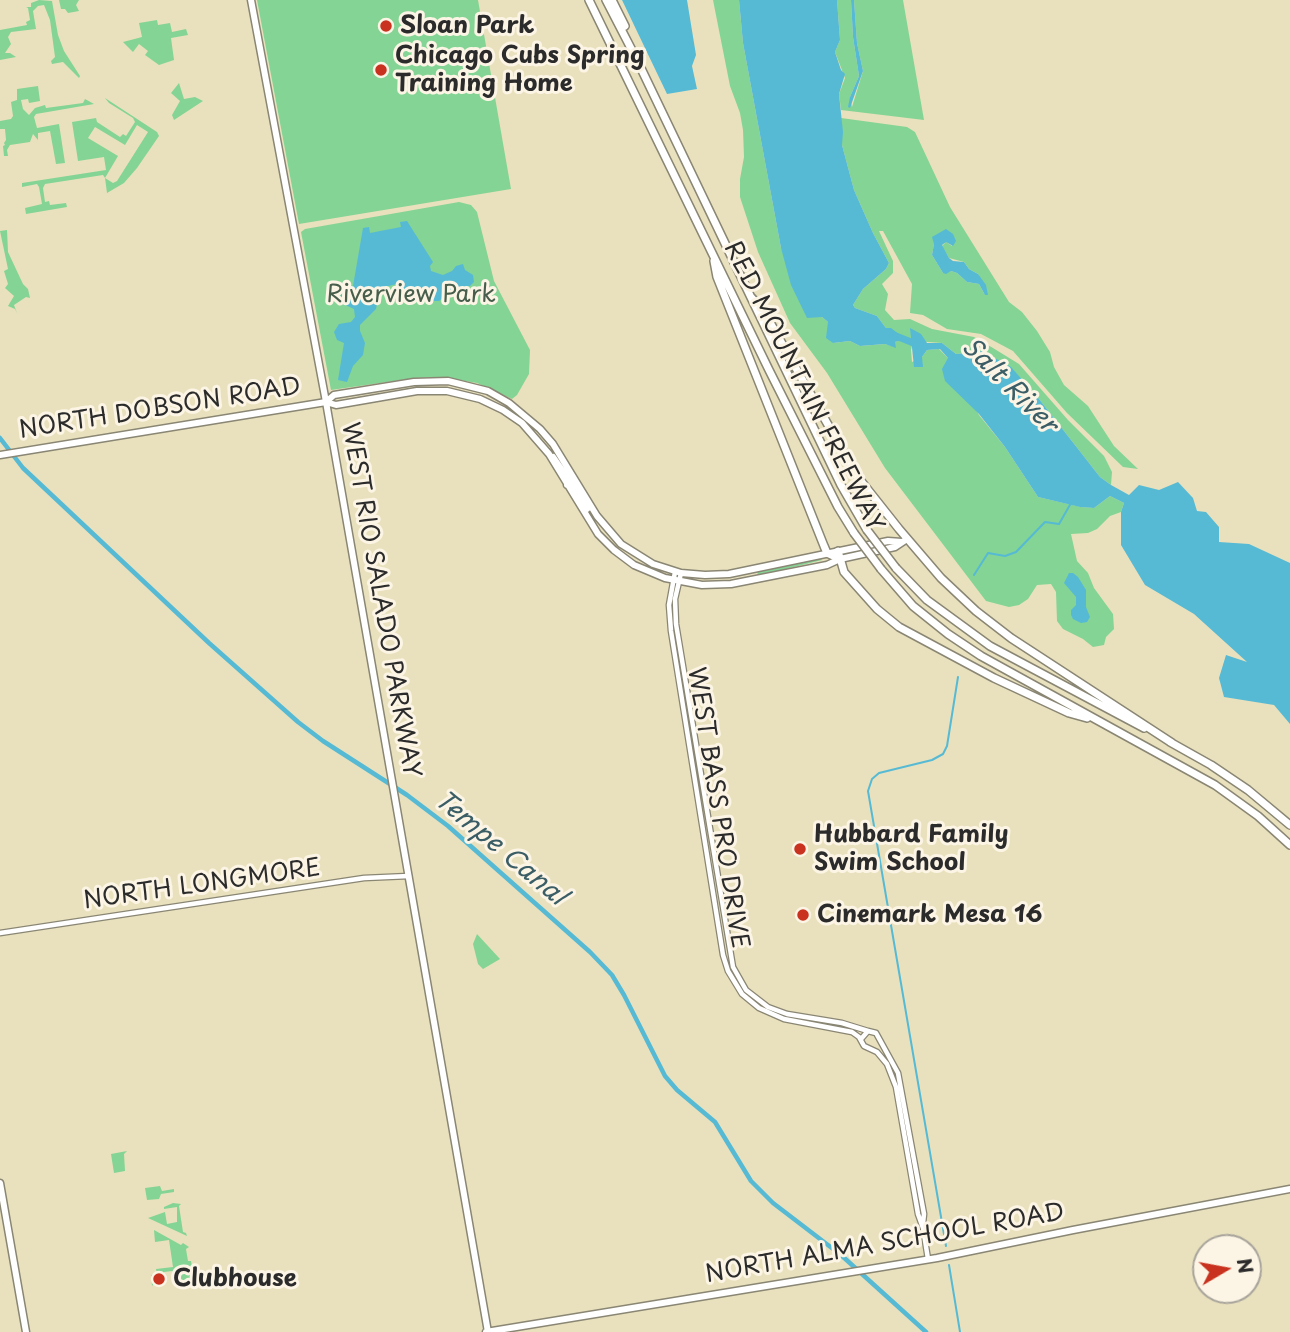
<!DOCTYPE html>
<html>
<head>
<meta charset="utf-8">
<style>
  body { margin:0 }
  #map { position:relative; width:1290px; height:1332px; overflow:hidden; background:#e9e1bd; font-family:"Playpen Sans",sans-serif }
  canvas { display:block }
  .north { position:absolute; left:1192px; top:1234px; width:70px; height:70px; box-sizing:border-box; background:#fcf5e5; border:2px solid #a8a49b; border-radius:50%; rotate:80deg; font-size:19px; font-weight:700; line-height:28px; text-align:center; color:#2b2b2b }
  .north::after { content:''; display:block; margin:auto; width:24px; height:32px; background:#c8321e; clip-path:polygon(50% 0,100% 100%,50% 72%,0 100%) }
</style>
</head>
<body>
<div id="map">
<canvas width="1290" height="1332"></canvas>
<div class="north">N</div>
</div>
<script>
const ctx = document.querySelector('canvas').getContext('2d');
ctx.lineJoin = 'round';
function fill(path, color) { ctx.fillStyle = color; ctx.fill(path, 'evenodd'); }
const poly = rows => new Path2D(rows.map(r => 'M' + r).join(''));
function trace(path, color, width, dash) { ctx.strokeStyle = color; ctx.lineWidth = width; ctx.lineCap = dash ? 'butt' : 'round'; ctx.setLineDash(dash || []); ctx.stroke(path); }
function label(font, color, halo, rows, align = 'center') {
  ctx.font = font + ' "Playpen Sans",sans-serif'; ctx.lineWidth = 6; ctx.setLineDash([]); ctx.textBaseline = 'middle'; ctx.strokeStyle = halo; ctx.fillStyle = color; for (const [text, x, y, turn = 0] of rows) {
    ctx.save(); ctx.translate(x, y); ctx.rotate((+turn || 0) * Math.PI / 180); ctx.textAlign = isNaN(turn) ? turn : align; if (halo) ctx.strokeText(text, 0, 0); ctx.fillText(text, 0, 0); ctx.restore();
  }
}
const green = poly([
  [39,0,52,1,58,35,64,51,80,76,79,78,63,62,52,64,51,61,55,57,50,20,44,5,38,6,33,11,36,29,11,32,8,37,11,44,5,53,10,53,16,57,0,60,0,30,27,25,26,22,30,20,28,8,26,7,31,7,31,3],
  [59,0,79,0,76,5,79,11,68,13,65,9,61,9],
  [257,0,478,0,511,189,299,224],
  [713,0,739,0,743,43,781,248,822,317,828,322,833,343,850,341,860,346,885,344,895,347,895,342,904,339,886,328,877,316,855,308,853,305,863,289,886,269,889,263,873,233,854,190,842,145,841,118,907,127,915,132,950,207,1009,302,1022,312,1037,331,1050,352,1054,367,1064,385,1088,406,1114,446,1138,469,1123,467,1067,413,1013,351,981,334,947,329,923,315,910,313,912,284,883,231,879,231,893,261,893,273,882,284,888,294,885,310,894,320,910,319,932,329,974,337,993,348,1019,364,1068,420,1104,456,1112,472,1111,485,1100,477,1039,399,982,351,956,354,942,343,913,341,911,350,912,362,922,357,927,350,939,349,948,358,979,415,1005,447,1038,497,1081,507,1094,508,1110,496,1124,503,1121,512,1110,516,1097,529,1088,533,1071,534,1077,561,1088,573,1094,588,1113,614,1114,629,1106,637,1104,645,1093,647,1083,639,1063,629,1057,621,1056,592,1051,584,1037,585,1028,599,1019,605,1009,607,986,601,885,468,827,373,790,323,758,252,740,197,740,179,744,157,743,130,740,113,730,86],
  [955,241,952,246,946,242,942,246,949,258,964,262,969,269,978,274,985,295,979,284,967,282,957,273,951,271,943,273,932,255,934,244],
  [837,0,851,0,853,37,859,76,850,97,852,107,863,71,857,43,854,0,903,0,924,120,841,110,839,94,845,78,835,52,840,40],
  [157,20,158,25,170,23,172,32,186,29,188,35,171,38,174,60,159,65,145,55,148,51,139,44,133,52,123,42,142,37,139,23],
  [179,83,184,99,195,97,203,101,174,120,172,115,180,101,171,93],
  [38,86,40,101,29,103,28,99,21,100,23,109,29,115,35,108,45,105,46,108,83,103,85,99,94,104,36,114,34,117,37,128,59,124,65,163,56,164,50,131,38,133,38,140,33,134,30,142,10,145,7,150,8,156,4,156,3,146,5,145,4,143,6,140,5,129,0,129,0,121,11,119,13,116,11,102,17,100,17,89],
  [105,98,157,132,159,136,137,168,124,183,107,193,105,178,113,183,117,181,148,132,137,125,125,145,95,127,88,138,118,156,105,178,103,175,45,184,43,188,45,202,49,201,50,205,66,203,67,207,26,214,25,208,42,204,39,187,37,184,22,187,22,183,106,170,104,157,78,161,72,122,96,118,97,122,120,137,123,134,126,136,135,122,133,118,109,103],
  [459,202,471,205,477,212,494,281,530,350,529,374,517,395,512,399,477,383,441,377,415,378,331,390,301,232,305,229],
  [7,230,8,252,23,284,28,289,30,298,26,297,14,305,17,313,15,309,8,306,14,296,5,288,8,284,4,271,8,269,0,231],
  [820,558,822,560,758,576,757,571],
  [477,934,500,959,483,969,478,964,473,944],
  [127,1151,124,1154,125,1171,114,1173,111,1154],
  [160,1186,162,1191,174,1189,174,1192,161,1194,159,1199,147,1200,145,1188],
  [173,1203,181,1204,179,1206,183,1232,186,1233,187,1236,148,1218,165,1212,167,1224,177,1222,177,1207,164,1209,164,1207],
  [154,1230,181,1245,183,1243,189,1247,186,1249,188,1261,191,1261,194,1276,191,1277,192,1282,177,1284,172,1271,164,1272,164,1283,161,1276,155,1276,156,1281,152,1286,151,1275,157,1274,156,1269,173,1267,169,1240,155,1242]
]);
const water = poly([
  [622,0,687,0,696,55,692,66,697,89,667,94],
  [739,0,837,0,840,40,835,52,841,70,845,74,839,94,843,132,842,145,854,190,873,233,889,263,886,269,863,289,853,305,855,308,877,316,886,328,891,328,905,339,895,342,896,348,885,344,860,346,850,341,833,343,826,338,828,322,822,317,807,318,791,285,781,248,743,43],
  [851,0,854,0,857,43,863,71,850,108,848,107,850,97,859,76,853,37],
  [407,221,433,262,430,266,431,271,443,275,452,271,456,266,463,264,465,270,473,275,474,282,470,286,455,288,439,301,434,301,425,292,411,295,397,284,384,287,379,293,376,309,360,325,360,331,365,343,363,355,353,366,347,382,338,380,344,343,337,340,334,332,339,324,351,322,355,317,354,309,343,304,340,297,344,289,353,286,363,228,369,227,370,233,401,227,400,222],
  [946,229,953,234,956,241,953,246,946,242,942,245,949,258,953,261,964,262,969,269,978,274,986,285,988,295,985,295,979,284,967,282,957,273,951,271,946,274,943,273,932,255,934,244,932,237],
  [910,328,921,334,927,343,942,343,956,354,982,351,1011,367,1039,399,1100,477,1111,485,1129,495,1139,485,1159,490,1178,482,1193,498,1197,511,1206,512,1219,527,1219,542,1249,544,1290,563,1290,724,1274,705,1224,697,1219,678,1226,655,1247,662,1194,614,1145,585,1121,545,1121,512,1124,503,1110,496,1094,508,1080,507,1038,497,1005,447,979,414,945,381,942,369,948,358,940,349,927,350,922,357,923,367,914,367],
  [1069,573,1073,573,1078,577,1086,590,1086,607,1090,617,1087,622,1081,623,1073,619,1071,615,1071,610,1076,605,1076,597,1064,583]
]);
const stream = poly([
  [974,575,988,553,1005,556,1016,552,1045,522,1059,524,1071,503],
  [946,1246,868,791,872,779,879,773,932,760,943,754,947,746,958,677],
  [949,1265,960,1332]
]);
const canal = poly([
  [0,438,23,468,209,643,298,722,323,741,407,795,448,826,590,952,612,975,624,995,665,1076,677,1090,715,1122,751,1181,773,1203,841,1255,926,1332]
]);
const river = poly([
  [896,336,921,346]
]);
const minor = poly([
  [675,572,669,605,671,631,723,955,728,971,742,994,759,1008,784,1019,852,1032,859,1037,864,1046,877,1052,887,1064,896,1087,918,1214,923,1228,928,1259],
  [681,573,675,599,676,624,733,967,746,990,768,1007,787,1014,842,1023,868,1031],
  [0,933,364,878,409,876],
  [861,1039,868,1031,876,1033,898,1073,924,1214,923,1223]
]);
const major = poly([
  [251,0,326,402,488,1332],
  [326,402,334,395,414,382,448,381,488,391,509,403,540,429,553,444,597,516,621,544,653,564,681,573,705,575,729,574,888,541,902,542],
  [0,455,326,402,336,405,417,391,447,391,480,399,503,410,522,423,549,454,598,534,614,550,634,565,665,578,702,585,731,584,827,565,840,559,895,547,907,539],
  [553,457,568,479,575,481],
  [567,485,573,486,587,509],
  [0,1183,26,1332],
  [486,1332,937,1258,1073,1230,1290,1189]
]);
const highway = poly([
  [589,0,769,370,838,507,854,533],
  [606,0,637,60,841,485,867,530],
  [612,0,625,26],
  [714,261,717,277,824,546,827,553,840,559],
  [751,297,763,310,857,476,899,529,941,578,976,611,1011,638,1172,743],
  [838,551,844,572,877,609,899,627,994,678,1069,713,1087,718],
  [896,568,927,600,990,646,1144,728],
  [881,569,913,606,948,634,981,656,1215,785,1258,816,1290,845],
  [1170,742,1211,765,1248,790,1290,825]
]);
const highwayBridge = poly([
  [867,530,896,568],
  [854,533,881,569]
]);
const markers = [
  [386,26,7,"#c8321e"],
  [381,70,7,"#c8321e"],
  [800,849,7,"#c8321e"],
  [803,915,7,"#c8321e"],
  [159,1279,7,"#c8321e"]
];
const poiNames = [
  ["Sloan Park",400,26],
  ["Chicago Cubs Spring",395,56],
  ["Training Home",395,84],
  ["Hubbard Family",814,835],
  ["Swim School",814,863],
  ["Cinemark Mesa 16",817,915],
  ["Clubhouse",173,1279]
];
const parkNames = [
  ["Riverview Park",411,295]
];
const streetNames = [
  ["RED MOUNTAIN FREEWAY",803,387,63],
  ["NORTH DOBSON ROAD",160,409,-9],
  ["WEST RIO SALADO PARKWAY",380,600,80],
  ["WEST BASS PRO DRIVE",717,808,81],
  ["NORTH LONGMORE",202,885,-8],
  ["NORTH ALMA SCHOOL ROAD",885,1244,-10]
];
const waterNames = [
  ["Salt River",1009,386,45],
  ["Tempe Canal",500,849,40]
];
fill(green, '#84d495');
fill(water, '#56bad4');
trace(stream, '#56bad4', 2);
trace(canal, '#56bad4', 4.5);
trace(river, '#56bad4', 7);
trace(minor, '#8a8674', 7);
trace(major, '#8a8674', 9);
trace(highway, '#8a8674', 10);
trace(minor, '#fff', 4.5);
trace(major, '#fff', 6);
trace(highway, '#fff', 7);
trace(highwayBridge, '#8a8674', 10, []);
trace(highwayBridge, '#fff', 7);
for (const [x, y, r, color] of markers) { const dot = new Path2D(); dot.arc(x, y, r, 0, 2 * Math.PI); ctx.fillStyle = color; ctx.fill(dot); trace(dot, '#fcf5e5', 2.5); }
label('bold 24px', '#2b2b2b', '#fcf5e5', poiNames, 'left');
label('24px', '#465e4b', '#fcf5e5', parkNames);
label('24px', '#2b2b2b', '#fcf5e5', streetNames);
label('italic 26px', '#3a5d66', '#fcf5e5', waterNames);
</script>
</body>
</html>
